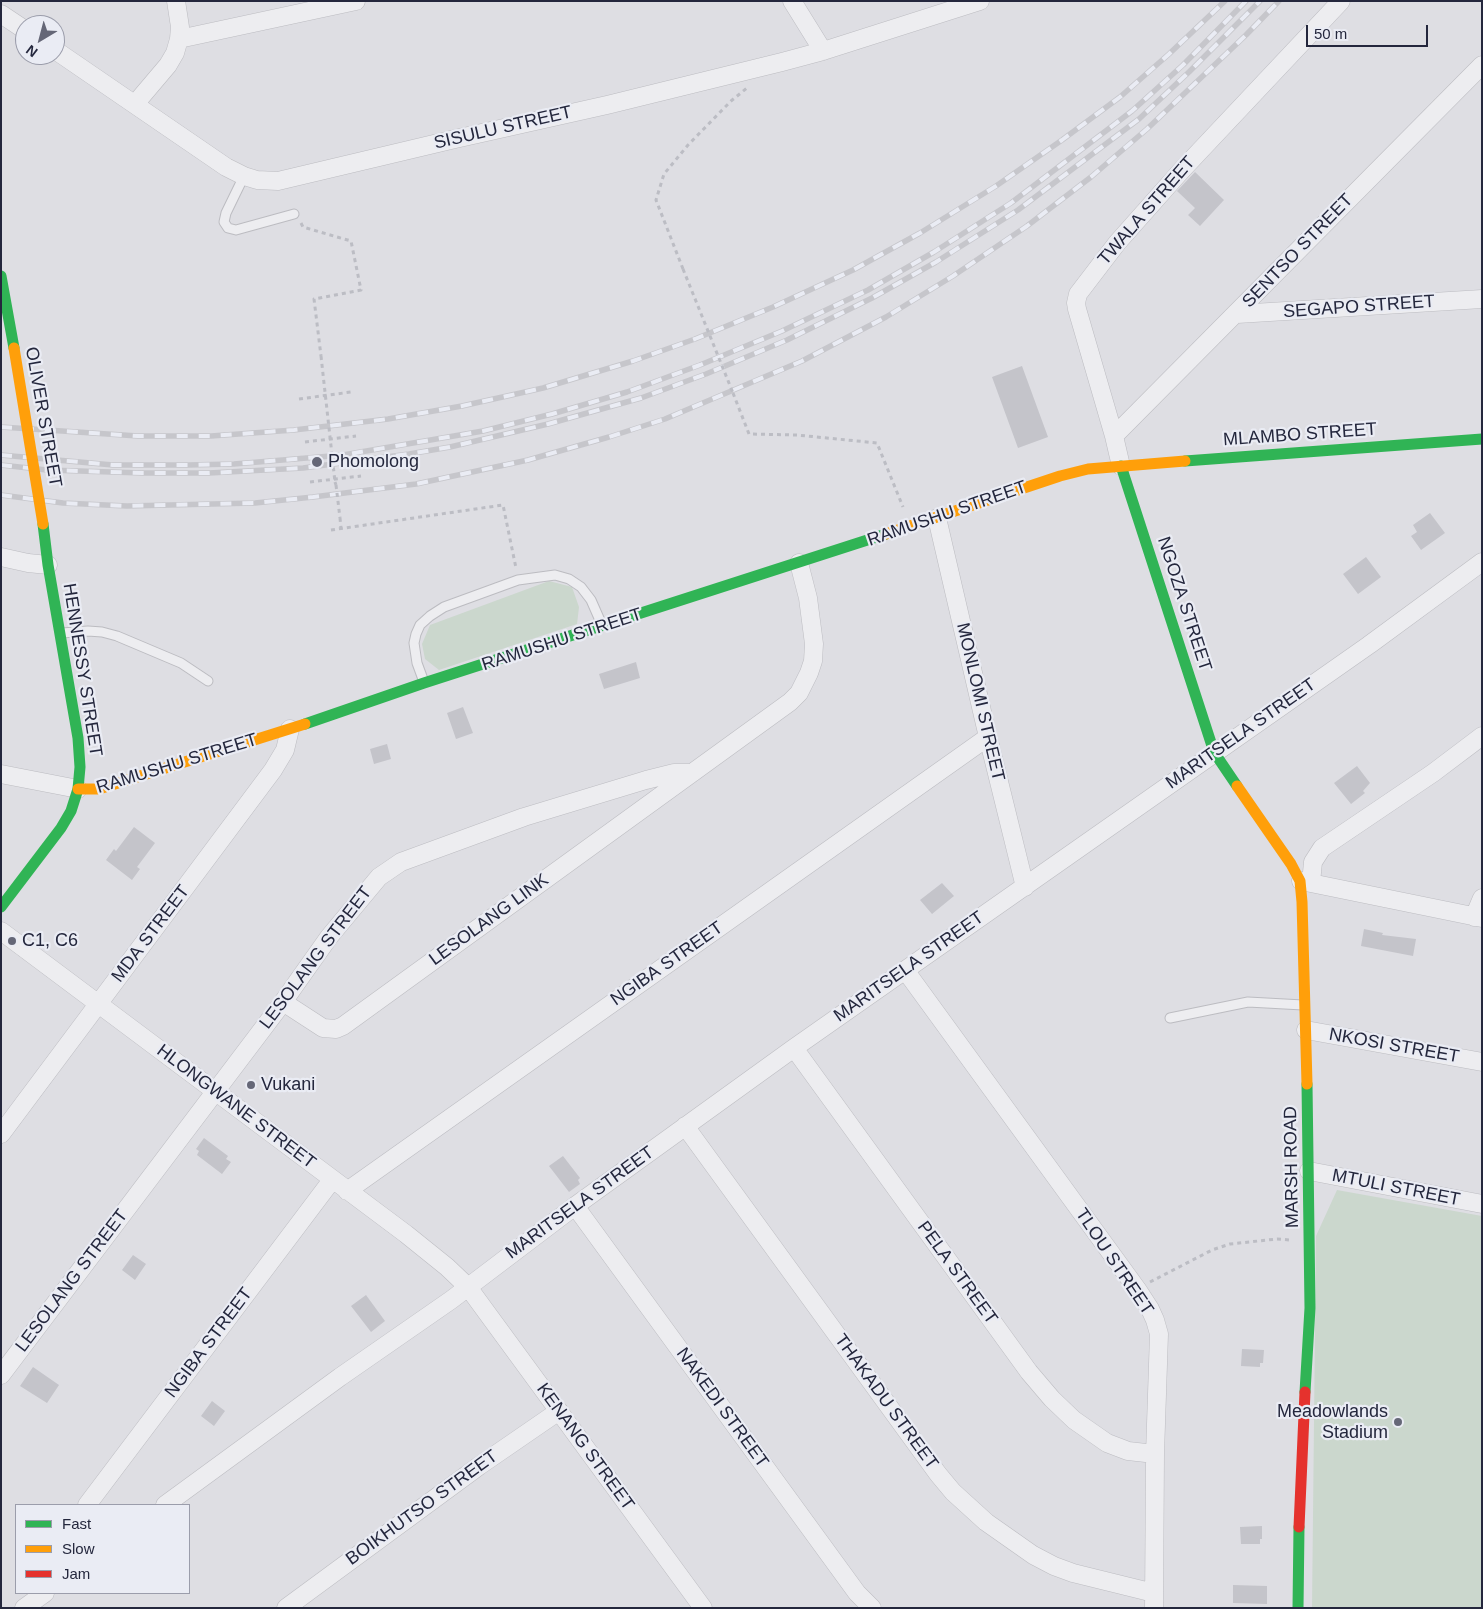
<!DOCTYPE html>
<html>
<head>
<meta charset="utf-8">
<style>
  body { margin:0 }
  #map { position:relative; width:1483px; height:1609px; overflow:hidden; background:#dedee3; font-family:Arial,sans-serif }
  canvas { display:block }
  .frame { position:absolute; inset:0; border:2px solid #24273d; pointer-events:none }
  .legend { position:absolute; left:15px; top:1504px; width:175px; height:90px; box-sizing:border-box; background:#eaecf4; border:1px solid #9b9dab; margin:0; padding:6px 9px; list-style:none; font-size:15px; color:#24273d }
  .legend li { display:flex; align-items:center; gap:10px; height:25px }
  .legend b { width:25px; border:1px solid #9b9dab }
  .north { position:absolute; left:15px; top:15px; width:50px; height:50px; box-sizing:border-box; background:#eaecf4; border:1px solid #9b9dab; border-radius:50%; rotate:217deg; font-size:14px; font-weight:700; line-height:20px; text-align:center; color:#24273d }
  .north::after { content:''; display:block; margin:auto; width:18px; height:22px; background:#656777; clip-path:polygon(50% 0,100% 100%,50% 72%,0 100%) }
  .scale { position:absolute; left:1306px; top:25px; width:122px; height:22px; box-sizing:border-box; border:2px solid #24273d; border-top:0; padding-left:6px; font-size:15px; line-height:18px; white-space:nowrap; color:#24273d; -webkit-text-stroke:4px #eaecf4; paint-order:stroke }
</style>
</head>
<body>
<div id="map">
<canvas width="1483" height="1609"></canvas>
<div class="frame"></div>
<ul class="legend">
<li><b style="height:6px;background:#30b455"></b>Fast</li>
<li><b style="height:6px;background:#ff9f0a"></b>Slow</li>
<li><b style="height:6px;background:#e5322d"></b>Jam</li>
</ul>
<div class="north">N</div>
<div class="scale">50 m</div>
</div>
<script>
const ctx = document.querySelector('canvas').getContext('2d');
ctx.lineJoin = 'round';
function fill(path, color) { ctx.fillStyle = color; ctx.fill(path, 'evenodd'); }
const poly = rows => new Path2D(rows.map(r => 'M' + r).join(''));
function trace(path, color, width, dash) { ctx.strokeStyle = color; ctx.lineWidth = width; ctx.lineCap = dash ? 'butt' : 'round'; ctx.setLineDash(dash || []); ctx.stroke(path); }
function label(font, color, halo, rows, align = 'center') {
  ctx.font = font + ' Arial,sans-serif'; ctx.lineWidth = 4.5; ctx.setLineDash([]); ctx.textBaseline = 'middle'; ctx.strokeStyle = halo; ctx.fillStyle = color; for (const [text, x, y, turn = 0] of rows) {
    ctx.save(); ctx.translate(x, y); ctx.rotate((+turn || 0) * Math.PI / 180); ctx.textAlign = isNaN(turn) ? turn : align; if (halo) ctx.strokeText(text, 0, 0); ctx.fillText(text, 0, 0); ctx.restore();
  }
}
const green = poly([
  [549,581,572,587,579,607,577,624,439,670,425,659,422,644,430,625],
  [1337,1190,1482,1216,1482,1608,1312,1608,1316,1236]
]);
const building = poly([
  [1195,172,1224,200,1200,226,1188,215,1195,208,1177,191],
  [1022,366,1048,437,1018,448,992,377],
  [1430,513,1445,533,1421,550,1411,536,1417,532,1413,525],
  [1366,557,1381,577,1358,594,1343,574],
  [636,662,640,678,604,689,599,674],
  [463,707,473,733,456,739,447,713],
  [387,744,391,759,374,764,370,749],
  [1357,766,1370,783,1363,791,1365,793,1351,804,1334,783],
  [134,827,155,843,137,867,140,869,132,880,106,860,114,849,116,851],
  [942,883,954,896,932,914,920,900],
  [1364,929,1383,933,1382,935,1416,939,1413,956,1361,946],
  [204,1138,228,1156,226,1159,231,1162,222,1174,197,1155,199,1151,196,1149],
  [563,1156,580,1178,578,1180,580,1184,569,1192,549,1166],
  [133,1255,146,1264,135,1280,122,1270],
  [366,1295,385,1321,371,1332,351,1306],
  [1242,1349,1264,1350,1263,1363,1260,1363,1260,1367,1241,1366],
  [33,1367,59,1385,47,1403,20,1386],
  [212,1401,225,1411,214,1426,201,1416],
  [1262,1526,1262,1539,1260,1539,1260,1544,1241,1544,1240,1527],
  [1233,1585,1267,1586,1267,1604,1233,1603]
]);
const path = poly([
  [301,223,303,227,351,241,361,290,314,299,321,356],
  [683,269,656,200,664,174,688,145,731,101,747,88],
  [733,393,749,434,797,435,877,443,903,507],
  [299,399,351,392],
  [305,442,356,436],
  [310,482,361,476],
  [335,482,336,485],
  [340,518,341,529],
  [331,530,503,505,516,568],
  [1150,1282,1212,1250,1230,1244,1277,1239,1290,1240]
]);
const lane = poly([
  [244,176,226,213,224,222,228,228,236,230,294,214],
  [62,633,88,631,102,632,117,636,181,663,208,681],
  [424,682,417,663,414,643,416,634,420,625,430,616,444,607,518,580,555,575,569,579,581,587,591,600,602,625],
  [1170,1018,1248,1002,1303,1005]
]);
const street = poly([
  [792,1,823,51],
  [1,14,25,30],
  [179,39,356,1],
  [55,50,226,167,244,176,257,180,278,181,455,139,607,105,782,62,823,51,980,1],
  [135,104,168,65,175,53,179,39,180,27,176,1],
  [1237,314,1482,299],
  [1114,436,1482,65],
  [1121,466,1114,436,1077,309,1076,303,1078,294,1117,243,1180,172,1341,1],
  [937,518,988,737,1025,887],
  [1,557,28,563,48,565],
  [1,774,78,789],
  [1301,881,1482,918],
  [1311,883,1313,862,1322,848,1433,773,1482,736],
  [1474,917,1482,898],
  [1,931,406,1234,447,1267,468,1287,703,1608],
  [905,970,1137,1289,1150,1309,1155,1320,1159,1334,1155,1454,1154,1608],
  [283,1002,323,1028,336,1029,343,1026,790,702,799,693,809,673,813,661,814,644,808,598,799,563],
  [1306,1030,1482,1062],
  [794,1048,1029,1372,1052,1399,1074,1420,1107,1443,1128,1451,1155,1454],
  [685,1126,938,1474,953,1492,986,1522,1033,1555,1054,1566,1073,1573,1154,1593],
  [1,1134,273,770,285,750,290,729],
  [1309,1171,1482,1204],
  [347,1191,988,737],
  [575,1206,857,1593,872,1608],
  [1,1375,283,1002,329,937,379,877,401,862,524,817,646,780,674,773,691,773],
  [87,1505,332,1180],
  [165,1505,340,1377,451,1300,575,1206,794,1048,1369,645,1482,562],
  [24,1608,45,1593],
  [286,1608,479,1466,559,1411]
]);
const fast = poly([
  [1,276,14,348],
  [1185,461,1482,439],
  [1121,466,1214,752,1237,786],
  [305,724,424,683,886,534],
  [1,907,61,828,71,811,78,789,80,767,78,738,48,565,43,524],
  [1305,1392,1310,1308,1307,1084],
  [1298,1608,1299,1527]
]);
const slow = poly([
  [886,534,1060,476,1088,469,1185,461],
  [1237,786,1291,864,1300,881,1302,902,1307,1084],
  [78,789,99,789,305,724]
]);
const jam = poly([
  [1299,1527,1305,1392]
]);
const rail = poly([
  [1,427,138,436,211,436,294,430,388,419,462,406,543,388,633,361,695,339,773,307,853,270,920,233,996,186,1062,140,1120,97,1169,54,1225,1],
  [1,455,113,465,188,465,234,464,343,455,483,431,552,414,627,392,700,365,782,331,868,290,934,252,1011,203,1132,111,1183,65,1246,1],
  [1,465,47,470,143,473,209,473,303,468,409,454,450,447,548,424,641,398,706,374,787,340,872,298,936,262,1018,210,1139,119,1189,72,1260,1],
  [1,495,63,503,127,506,255,503,313,497,416,484,528,460,609,437,665,419,802,361,886,317,953,276,1027,226,1091,177,1147,129,1246,35,1279,1]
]);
const pathBridge = poly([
  [683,269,733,393],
  [321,356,335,482],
  [336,485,340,518]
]);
const slowBridge = poly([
  [14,348,43,524]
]);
const markers = [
  [317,462,6,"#656777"],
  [12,941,5,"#656777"],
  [251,1085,5,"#656777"],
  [1398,1422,5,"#656777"]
];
const streetNames = [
  ["SISULU STREET",503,128,-13],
  ["TWALA STREET",1147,211,-49],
  ["SENTSO STREET",1298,251,-46],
  ["SEGAPO STREET",1359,307,-4],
  ["OLIVER STREET",43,417,80],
  ["MLAMBO STREET",1300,435,-4],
  ["RAMUSHU STREET",947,514,-19],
  ["NGOZA STREET",1184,604,72],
  ["RAMUSHU STREET",562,640,-18],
  ["HENNESSY STREET",82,670,81],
  ["MONLOMI STREET",980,702,77],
  ["MARITSELA STREET",1241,734,-35],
  ["RAMUSHU STREET",177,764,-17],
  ["LESOLANG LINK",489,920,-36],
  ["MDA STREET",151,934,-53],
  ["LESOLANG STREET",316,958,-53],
  ["NGIBA STREET",667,964,-35],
  ["MARITSELA STREET",909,967,-35],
  ["NKOSI STREET",1394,1046,10],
  ["HLONGWANE STREET",236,1107,37],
  ["MARSH ROAD",1292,1167,-91],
  ["MTULI STREET",1396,1188,11],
  ["MARITSELA STREET",580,1203,-36],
  ["TLOU STREET",1114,1262,56],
  ["PELA STREET",957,1273,54],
  ["LESOLANG STREET",72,1281,-53],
  ["NGIBA STREET",209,1343,-53],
  ["THAKADU STREET",886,1402,54],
  ["NAKEDI STREET",722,1408,54],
  ["KENANG STREET",585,1447,54],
  ["BOIKHUTSO STREET",422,1508,-36]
];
const poiNames = [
  ["Phomolong",328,462],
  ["C1, C6",22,941],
  ["Vukani",261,1085],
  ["Meadowlands",1388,1412,"right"],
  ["Stadium",1388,1433,"right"]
];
fill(green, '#cbd7cd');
fill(building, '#c4c4ca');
trace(lane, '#bcbcc1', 11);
trace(street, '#bcbcc1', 19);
trace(path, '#bcbdc4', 3, [4, 4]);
trace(lane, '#ededf0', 9);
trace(street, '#ededf0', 18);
trace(fast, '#30b455', 11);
trace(slow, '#ff9f0a', 11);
trace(jam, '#e5322d', 11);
trace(rail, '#c6c6cb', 5.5);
trace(rail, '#eaecf4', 4, [11]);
trace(pathBridge, '#bcbdc4', 3, [4, 4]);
trace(slowBridge, '#ff9f0a', 11);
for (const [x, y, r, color] of markers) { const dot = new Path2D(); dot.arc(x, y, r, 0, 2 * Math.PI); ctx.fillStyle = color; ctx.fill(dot); trace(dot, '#eaecf4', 2); }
label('18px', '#24273d', '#eaecf4', streetNames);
label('18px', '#24273d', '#eaecf4', poiNames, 'left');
</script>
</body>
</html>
